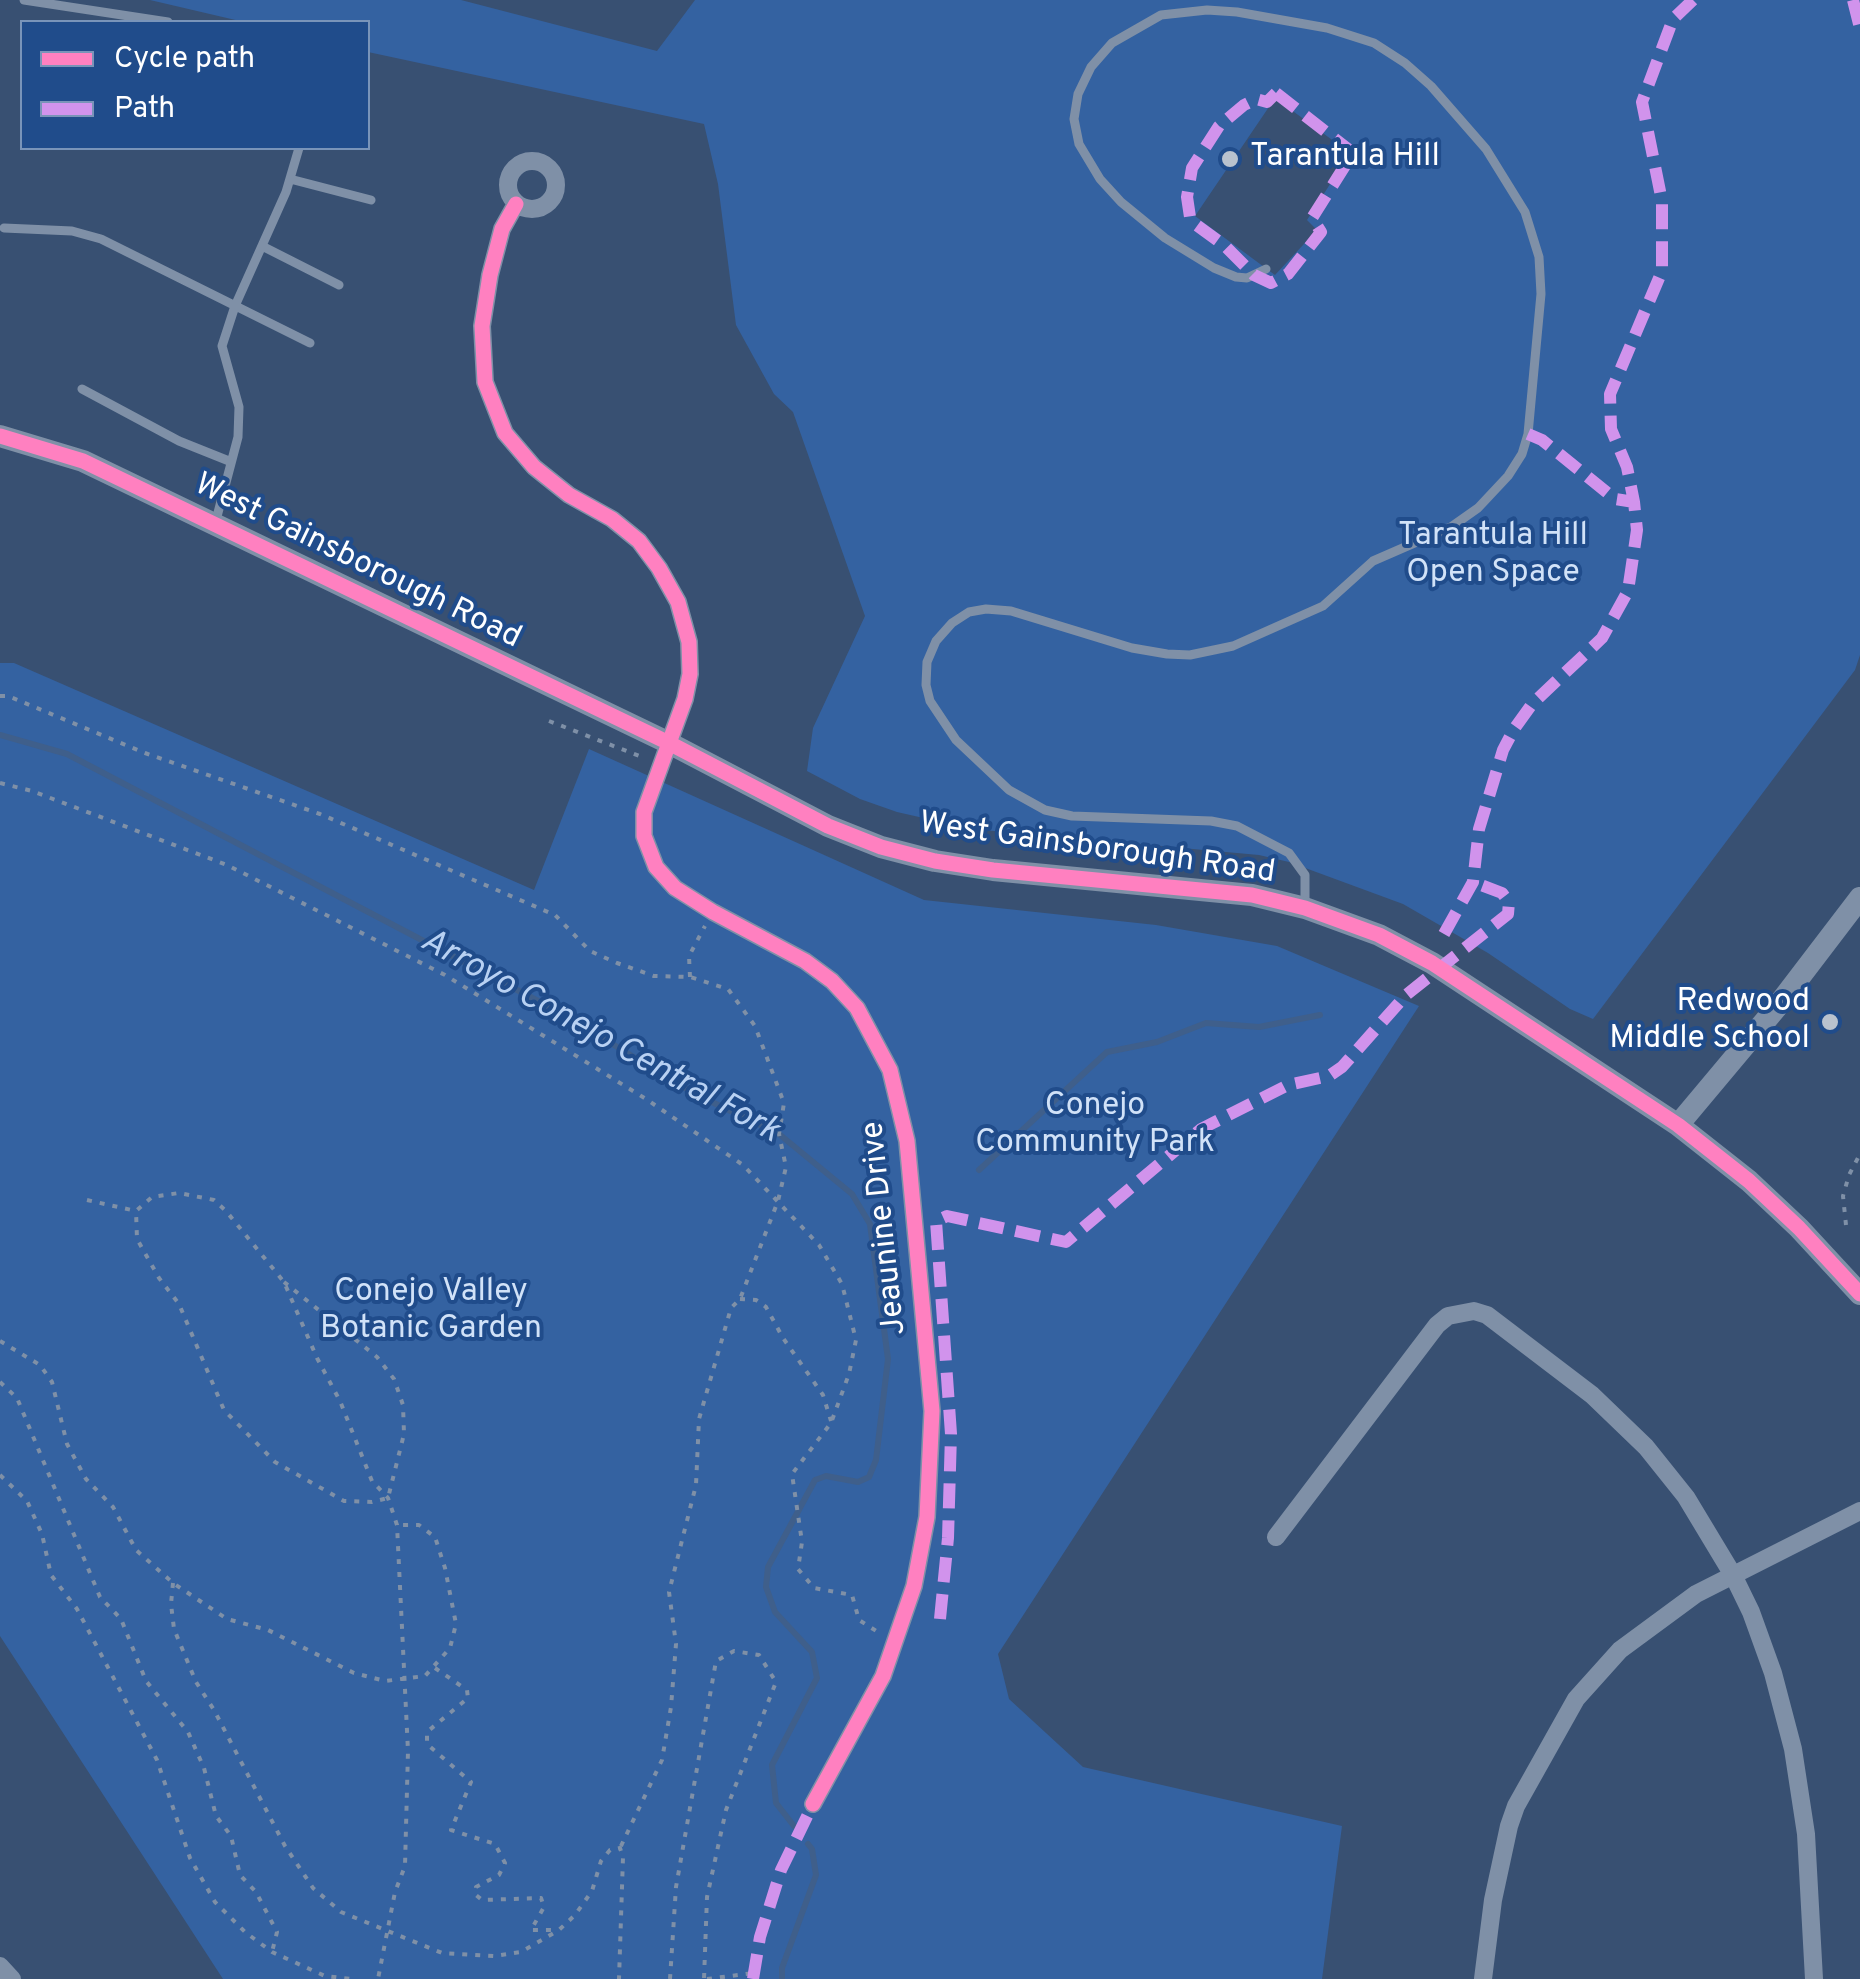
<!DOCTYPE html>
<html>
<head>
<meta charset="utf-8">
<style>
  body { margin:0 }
  #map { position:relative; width:1860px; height:1979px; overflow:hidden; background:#385072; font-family:Overpass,sans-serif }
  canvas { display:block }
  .legend { position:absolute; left:20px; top:20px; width:350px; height:130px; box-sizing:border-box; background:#204c8b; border:2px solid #7994b9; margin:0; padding:12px 18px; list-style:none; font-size:30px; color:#fff }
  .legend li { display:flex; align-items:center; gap:20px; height:50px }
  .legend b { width:50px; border:2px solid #7994b9 }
</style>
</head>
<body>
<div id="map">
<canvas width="1860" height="1979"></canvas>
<ul class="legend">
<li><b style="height:12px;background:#ff80c0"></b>Cycle path</li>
<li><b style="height:12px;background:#d193ec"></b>Path</li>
</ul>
</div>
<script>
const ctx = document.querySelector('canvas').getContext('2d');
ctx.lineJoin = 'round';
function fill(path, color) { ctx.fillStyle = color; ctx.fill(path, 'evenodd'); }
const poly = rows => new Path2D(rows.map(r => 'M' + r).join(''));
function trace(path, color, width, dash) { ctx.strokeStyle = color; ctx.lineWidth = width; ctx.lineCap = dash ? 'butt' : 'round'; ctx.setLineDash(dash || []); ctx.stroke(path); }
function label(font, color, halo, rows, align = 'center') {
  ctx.font = font + ' Overpass,sans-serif'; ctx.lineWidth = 8; ctx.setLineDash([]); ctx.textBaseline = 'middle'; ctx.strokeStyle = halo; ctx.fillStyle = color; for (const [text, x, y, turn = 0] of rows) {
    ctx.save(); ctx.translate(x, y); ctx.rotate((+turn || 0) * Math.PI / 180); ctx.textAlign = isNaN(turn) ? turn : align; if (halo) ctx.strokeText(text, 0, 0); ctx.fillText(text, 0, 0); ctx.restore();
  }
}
const green = poly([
  [150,0,461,0,657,51,695,0,1860,0,1860,655,1855,670,1593,1019,1570,1009,1488,953,1403,904,1289,862,1259,855,972,829,897,812,860,799,807,771,813,728,865,616,793,412,774,394,736,325,718,184,704,124,368,52,368,22,244,22],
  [1275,98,1350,153,1307,220,1317,230,1275,275,1195,216],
  [0,663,14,663,534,890,589,749,924,900,1156,925,1277,946,1419,1006,998,1654,1009,1699,1083,1767,1342,1826,1322,1979,223,1979,0,1636]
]);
const stream = poly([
  [0,735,67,754,561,1013,695,1094,779,1134,852,1194,870,1224,888,1359,876,1460,869,1477,858,1482,826,1476,815,1480,768,1567,766,1587,775,1612,812,1652,817,1678,772,1765,776,1803,794,1826],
  [979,1170,1107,1052,1157,1042,1206,1023,1259,1027,1320,1015],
  [782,1979,782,1968,816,1875,812,1849,808,1844]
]);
const path = poly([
  [0,696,8,696,145,753,320,814,555,915,590,951,617,963,654,976,690,977,728,989,755,1026,784,1103,779,1134,786,1167,778,1201,740,1299,731,1308,699,1419,696,1485,669,1592,676,1644,671,1707,662,1760,620,1848],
  [549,721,642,757],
  [0,783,32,791,227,865,445,975,646,1099,743,1165,819,1245,842,1284,856,1340,849,1374,831,1423,792,1474,802,1542,798,1569,814,1588,852,1595,859,1620,881,1634],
  [690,977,689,956,705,926],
  [87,1200,136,1211],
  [1846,1225,1843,1196,1849,1175,1860,1154],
  [284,1282,377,1357,394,1379,403,1405,404,1434,388,1498,372,1502,344,1501,275,1462,224,1410,179,1304,159,1278,137,1239,136,1211,152,1197,179,1193,214,1200,226,1211,284,1282,317,1358,340,1401,372,1481,388,1498,397,1525,408,1751,405,1866,395,1892,378,1979],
  [740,1299,756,1300,766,1307,783,1338,823,1395,831,1421],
  [0,1341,40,1365,52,1382,67,1444,86,1479,113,1507,136,1550,173,1583,227,1619,268,1630,354,1673,385,1681,425,1676,450,1648,456,1624,445,1568,435,1537,419,1525,397,1525],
  [0,1382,17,1398,100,1597,121,1619,146,1681,188,1732,204,1768,216,1816,231,1836,240,1875,256,1892,277,1932,272,1952],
  [0,1475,27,1501,42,1534,51,1575,77,1609,157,1760,190,1858,215,1902,245,1932,272,1952,325,1976,351,1979],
  [173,1583,171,1604,174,1629,196,1682,214,1710,285,1846,313,1888,341,1912,442,1953,494,1956,521,1952,559,1930,575,1915,592,1891,601,1861,610,1850,620,1848,623,1857,619,1979],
  [435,1668,467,1690,468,1698,427,1732,427,1744,471,1782,451,1830,495,1844,505,1863,499,1875,476,1887,476,1895,482,1900,541,1898,544,1907,531,1930,557,1930],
  [670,1979,676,1887,716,1661,734,1651,759,1655,776,1682,726,1810,707,1897,704,1979],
  [707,1979,754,1973]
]);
const service = poly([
  [24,0,168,22],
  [290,179,371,200],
  [4,228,72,231,101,239,310,343],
  [262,246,339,285],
  [1266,269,1247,278,1236,277,1214,268,1165,238,1121,202,1100,179,1079,144,1074,119,1078,94,1091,67,1112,43,1161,15,1207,10,1237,12,1327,28,1374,43,1405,63,1431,86,1486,149,1525,212,1539,257,1541,294,1528,434,1522,454,1508,476,1478,508,1451,527,1373,561,1323,606,1233,646,1190,655,1167,654,1132,648,1011,611,986,609,969,612,952,623,936,641,927,662,926,685,930,701,956,740,1009,790,1045,810,1072,816,1211,821,1237,826,1289,853,1305,875,1305,905],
  [82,389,179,441,229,461],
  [215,524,238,437,239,407,222,346,235,306,286,192,299,148]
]);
const minor = poly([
  '508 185a24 24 0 1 1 48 0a24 24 0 1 1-48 0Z',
  [516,204,502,229,490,275,482,326,485,382,505,433,534,467,569,495,612,519,639,541,659,568,678,602,689,642,690,674,685,699,644,812,644,836,656,867,675,888,713,912,805,961,832,981,857,1008,890,1070,907,1141,932,1411,927,1517,914,1586,883,1676,813,1804],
  [1276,1537,1437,1325,1448,1316,1474,1311,1487,1315,1592,1395,1646,1447,1686,1497,1733,1575,1751,1612,1773,1673,1793,1749,1806,1834,1814,1979],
  [0,1966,12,1979],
  [1483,1979,1493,1900,1509,1826,1516,1806,1576,1699,1620,1650,1696,1594,1860,1511]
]);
const tertiary = poly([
  [0,436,83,461,669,743,828,826,881,847,935,861,993,870,1252,895,1305,908,1379,935,1432,963,1678,1125,1749,1181,1799,1228,1860,1294],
  [1678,1125,1776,1008,1860,898]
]);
const quiet = poly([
  [1853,0,1860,28],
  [1276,93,1353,153,1312,218,1321,232,1288,274,1271,283,1254,275,1224,245,1195,224,1190,217,1187,197,1192,168,1219,126,1244,105,1256,99,1267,102,1276,93],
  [1528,434,1542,440,1615,499,1634,502],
  [1444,934,1473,882,1479,829,1503,750,1514,729,1532,704,1602,638,1628,591,1637,530,1634,502,1627,467,1611,429,1610,394,1662,271,1662,201,1642,102,1673,19,1693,0],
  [940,1619,948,1538,951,1434,936,1221,947,1216,1066,1242,1201,1129,1288,1085,1329,1076,1342,1067,1406,995,1508,914,1509,902,1502,893,1473,882],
  [753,1979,760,1937,781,1870,813,1804]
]);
const cycleway = poly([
  [516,204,502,229,490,275,482,326,485,382,505,433,534,467,569,495,612,519,639,541,659,568,678,602,689,642,690,674,685,699,644,812,644,836,656,867,675,888,713,912,805,961,832,981,857,1008,890,1070,907,1141,932,1411,927,1517,914,1586,883,1676,813,1804],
  [0,436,83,461,669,743,828,826,881,847,935,861,993,870,1252,895,1305,908,1379,935,1432,963,1678,1125,1749,1181,1799,1228,1860,1294]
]);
const markers = [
  [1230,159,10,"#b9c2ce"],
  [1830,1022,10,"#b9c2ce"]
];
const poiNames = [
  ["Tarantula Hill",1250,159],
  ["Redwood",1810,1004,"right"],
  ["Middle School",1810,1041,"right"]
];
const parkNames = [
  ["Tarantula Hill",1493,538],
  ["Open Space",1493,575],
  ["Conejo",1095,1108],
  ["Community Park",1095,1145],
  ["Conejo Valley",431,1294],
  ["Botanic Garden",431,1331]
];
const streetNames = [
  ["West Gainsborough Road",357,563,26],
  ["West Gainsborough Road",1097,850,8],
  ["Jeaunine Drive",886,1228,-96]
];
const waterNames = [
  ["Arroyo Conejo Central Fork",599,1038,29]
];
fill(green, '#3462a1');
trace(stream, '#3f5f8b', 6);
trace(path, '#7f90a7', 4, [5, 8]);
trace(service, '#7f90a7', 9);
trace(minor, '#7f90a7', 18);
trace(tertiary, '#7f90a7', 22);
trace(quiet, '#d193ec', 12, [25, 12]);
trace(cycleway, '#ff80c0', 15);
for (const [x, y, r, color] of markers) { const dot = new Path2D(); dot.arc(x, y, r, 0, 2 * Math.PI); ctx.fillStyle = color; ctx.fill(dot); trace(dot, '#204c8b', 4); }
label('32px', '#fff', '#204c8b', poiNames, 'left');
label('32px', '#d1e2f8', '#204c8b', parkNames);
label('32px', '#fff', '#204c8b', streetNames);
label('italic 35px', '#b8d1f3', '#204c8b', waterNames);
</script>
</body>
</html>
